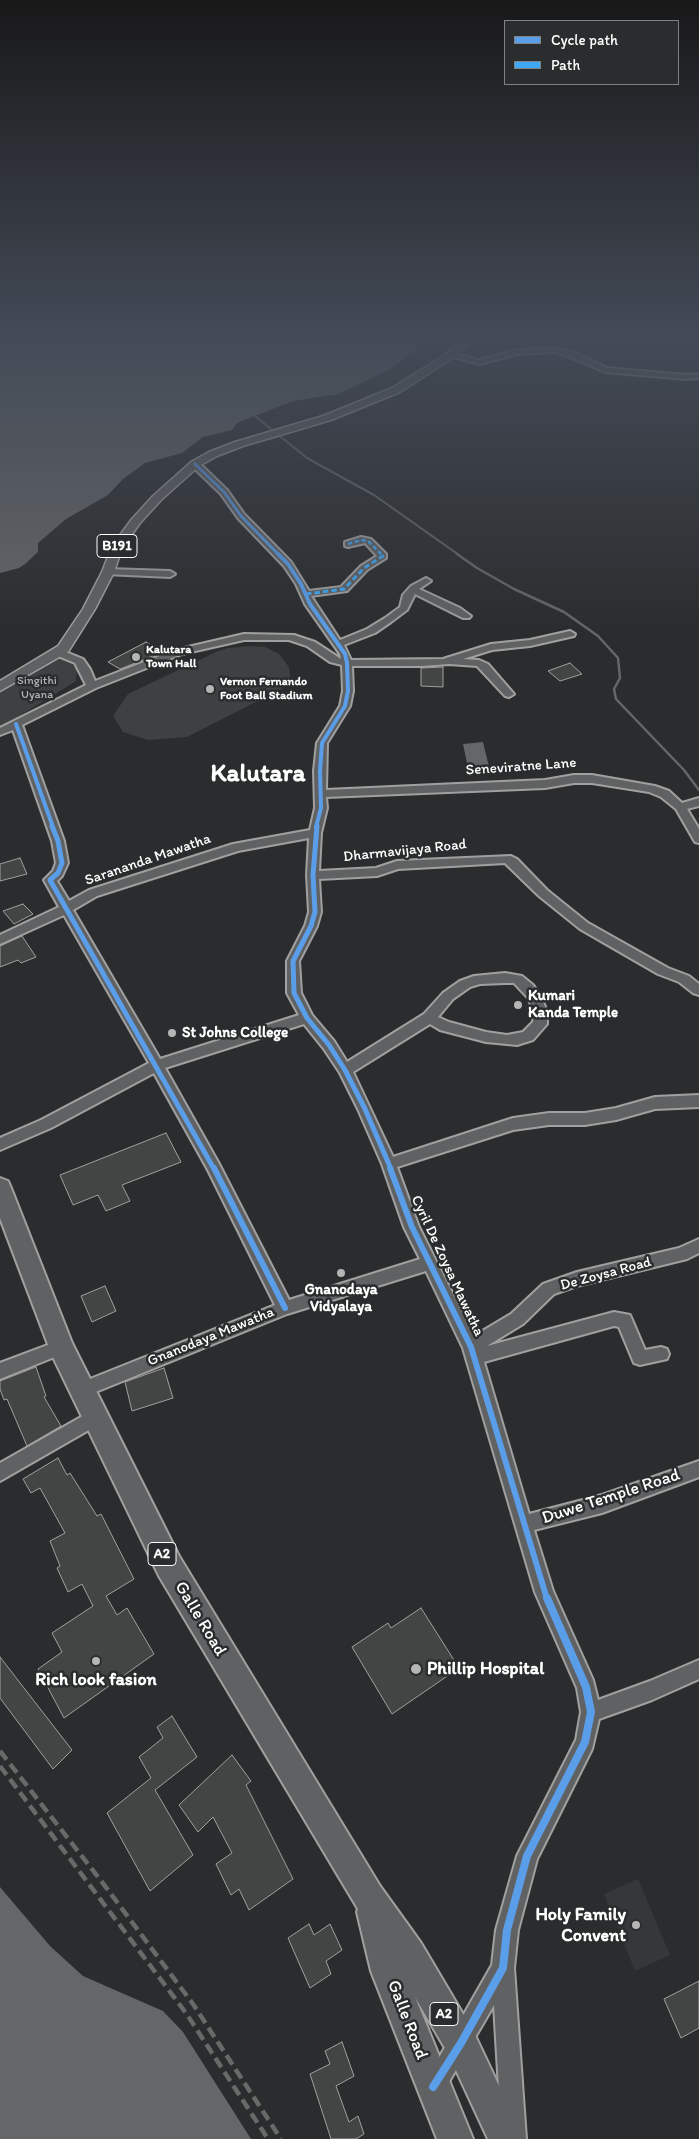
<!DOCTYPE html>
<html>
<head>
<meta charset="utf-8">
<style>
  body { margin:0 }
  #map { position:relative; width:699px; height:2139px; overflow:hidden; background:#2b2c2d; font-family:Itim,sans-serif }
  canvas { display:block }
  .legend { position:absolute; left:504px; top:20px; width:175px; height:65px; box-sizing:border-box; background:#2a2d2e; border:1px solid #7f8182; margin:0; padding:6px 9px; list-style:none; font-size:15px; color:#fff }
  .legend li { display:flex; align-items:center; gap:10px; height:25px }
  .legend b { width:25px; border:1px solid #7f8182 }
</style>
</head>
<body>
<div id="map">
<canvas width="699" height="2139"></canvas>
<ul class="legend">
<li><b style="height:6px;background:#5a9eea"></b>Cycle path</li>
<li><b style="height:6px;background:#3fa9f5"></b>Path</li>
</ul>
</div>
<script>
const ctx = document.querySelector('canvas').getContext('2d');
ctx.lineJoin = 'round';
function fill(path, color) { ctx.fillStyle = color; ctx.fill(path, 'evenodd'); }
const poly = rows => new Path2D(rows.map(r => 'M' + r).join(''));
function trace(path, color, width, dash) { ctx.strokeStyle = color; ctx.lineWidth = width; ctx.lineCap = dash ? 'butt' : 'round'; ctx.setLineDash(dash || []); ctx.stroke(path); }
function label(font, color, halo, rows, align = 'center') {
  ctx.font = font + ' Itim,sans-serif'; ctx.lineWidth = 5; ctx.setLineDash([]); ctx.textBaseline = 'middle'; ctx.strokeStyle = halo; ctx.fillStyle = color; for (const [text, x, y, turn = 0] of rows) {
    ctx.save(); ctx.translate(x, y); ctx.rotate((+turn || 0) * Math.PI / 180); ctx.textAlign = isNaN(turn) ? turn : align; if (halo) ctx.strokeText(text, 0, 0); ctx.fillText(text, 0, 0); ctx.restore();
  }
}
const built = poly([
  [638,1879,670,1955,635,1971,604,1894]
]);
const green = poly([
  [251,646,265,647,279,654,289,667,291,684,187,737,148,740,123,732,113,716,128,694,216,652,227,648],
  [58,658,65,659,77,667,76,681,0,728,0,693,40,667]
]);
const water = poly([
  [0,338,425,338,415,350,391,369,338,394,293,401,237,423,232,430,203,437,182,453,145,463,123,479,108,495,66,519,38,543,38,552,25,564,19,568,0,573],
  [483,742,489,767,468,768,463,744],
  [0,1887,50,1946,83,1976,163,2011,183,2032,251,2139,0,2139]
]);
const streamFar1 = poly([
  [255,416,307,458,374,495,459,555]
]);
const stream = poly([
  [457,554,477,568,514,589,564,612,598,636,618,658,620,678,614,689,616,699,684,770,699,790]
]);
const building = poly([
  [146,642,163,652,120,669,108,662,146,642],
  [570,663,582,674,560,681,548,671,570,663],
  [443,667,443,687,421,686,421,668,443,667],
  [20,858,27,874,0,881,0,864,20,858],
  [23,904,33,914,14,924,3,911,23,904],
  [22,936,36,957,21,963,18,960,0,967,0,946,22,936],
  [166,1133,181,1162,122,1185,130,1201,106,1211,98,1195,73,1205,60,1175,166,1133],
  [105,1286,116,1311,92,1322,81,1296,105,1286],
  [36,1367,46,1396,44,1397,61,1426,27,1446,7,1399,4,1400,0,1389,0,1381,36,1367],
  [164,1368,173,1398,132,1411,125,1382,164,1368],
  [58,1458,67,1475,70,1473,97,1516,101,1514,134,1579,106,1596,117,1615,127,1608,154,1654,64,1718,38,1669,62,1652,52,1633,93,1606,82,1584,68,1592,57,1568,60,1566,50,1541,65,1533,40,1488,31,1493,23,1479,58,1458],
  [421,1608,459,1668,392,1714,352,1647,388,1623,391,1628,421,1608],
  [0,1657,72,1750,53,1769,0,1698,0,1657],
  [172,1716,197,1757,155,1790,193,1855,150,1891,107,1813,151,1778,139,1757,163,1738,157,1727,172,1716],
  [232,1755,251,1781,246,1785,293,1879,249,1910,239,1889,231,1895,216,1864,232,1853,213,1817,198,1832,179,1805,232,1755],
  [309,1924,314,1935,330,1924,342,1950,326,1961,331,1974,310,1988,288,1938,309,1924],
  [699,1981,699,2028,681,2038,664,1999,699,1981],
  [342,2042,354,2076,336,2086,349,2122,358,2116,364,2134,356,2139,331,2139,310,2074,330,2064,325,2051,342,2042]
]);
const minor = poly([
  [554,348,576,353,607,368,686,375,699,374,699,378,686,379,605,372,570,357,554,352,518,354,479,364,447,355,451,353,479,360,518,350,554,348],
  [192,462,198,462,227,490,244,514,291,562,309,591,341,587,361,566,377,556,365,543,348,547,345,546,345,542,361,537,371,539,386,554,386,558,367,570,347,591,311,596,340,640,367,629,385,618,400,607,403,595,411,586,426,578,431,581,419,589,460,608,471,616,469,618,463,618,415,594,407,610,391,622,375,633,344,645,351,660,443,659,491,644,530,640,570,631,575,634,574,636,530,646,492,650,463,659,479,660,488,664,514,694,509,697,505,696,477,666,449,664,422,666,352,666,353,691,350,706,327,743,326,790,545,780,574,775,592,775,655,786,669,791,682,803,699,798,699,806,687,809,699,829,699,843,695,842,676,809,661,797,649,792,592,783,574,783,545,788,326,797,327,808,321,833,319,871,376,868,397,861,511,856,517,859,547,890,588,923,668,968,689,976,699,984,699,995,693,993,679,982,658,974,580,929,539,896,505,863,398,869,377,876,319,879,321,912,317,926,299,961,301,993,312,1015,334,1041,347,1062,424,1014,443,993,460,981,474,976,505,973,522,976,533,985,542,998,547,1013,547,1024,533,1040,517,1045,486,1042,440,1030,430,1024,353,1072,393,1157,513,1118,549,1113,585,1113,616,1108,655,1097,699,1095,699,1107,655,1109,616,1120,585,1125,549,1125,513,1130,397,1167,419,1227,474,1336,511,1314,543,1284,577,1272,679,1248,699,1239,699,1253,687,1259,577,1286,554,1294,523,1324,487,1346,614,1312,630,1315,645,1350,661,1347,667,1349,669,1354,667,1359,640,1365,634,1363,619,1327,614,1326,484,1362,529,1514,602,1495,699,1461,699,1477,602,1513,534,1530,553,1591,593,1680,598,1700,650,1681,699,1660,699,1679,652,1700,599,1719,592,1749,537,1859,518,1930,514,1968,526,2139,502,2139,494,2005,443,2092,435,2095,427,2092,424,2084,492,1965,496,1930,517,1856,576,1740,581,1712,577,1688,535,1592,463,1348,426,1271,287,1314,81,1398,75,1395,73,1390,75,1385,275,1305,208,1170,154,1073,51,1128,0,1150,0,1138,41,1120,149,1063,64,915,0,944,0,935,59,907,44,880,53,871,56,863,52,841,13,730,0,735,0,728,86,685,75,663,53,654,53,650,61,650,83,659,90,669,95,681,175,650,244,634,294,635,315,642,341,659,340,654,305,604,296,584,284,566,238,518,221,494,192,466,192,462],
  [244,640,289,640,307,646,330,662,342,665,343,691,340,706,317,743,314,771,315,808,310,830,233,844,89,890,69,901,57,881,62,876,68,863,64,841,22,725,96,688,182,654,244,640],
  [309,838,307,875,309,912,305,926,287,961,287,993,299,1015,160,1059,73,910,97,896,238,851,309,838],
  [505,983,514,983,529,999,533,1013,533,1022,523,1032,507,1035,486,1032,449,1022,438,1017,453,999,470,987,480,984,505,983],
  [304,1024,324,1049,340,1073,358,1109,382,1164,404,1227,420,1259,289,1300,218,1162,165,1068,304,1024],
  [108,569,170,571,175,574,170,577,105,574,105,570,108,569],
  [61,1340,67,1342,69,1347,67,1352,0,1379,0,1363,61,1340],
  [95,1409,101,1411,103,1417,101,1423,0,1481,0,1463,95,1409]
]);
const major = poly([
  [464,338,474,338,454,357,400,392,331,420,243,446,217,456,199,466,161,500,140,523,122,548,114,572,95,609,68,652,0,691,0,681,58,646,83,609,102,572,112,546,132,519,153,496,191,462,209,452,235,442,323,416,392,388,448,353,464,338]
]);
const highway = poly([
  [0,1178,8,1181,11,1188,72,1343,179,1556,380,1886,421,1943,473,2031,524,2139,488,2139,449,2055,415,1997,473,2139,437,2139,371,1971,357,1912,358,1909,159,1576,52,1355,0,1218,0,1178]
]);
const rail = poly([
  [0,1751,105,1886,193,2004,281,2139],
  [0,1766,186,2013,268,2139]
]);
const quietFar1 = poly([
  [348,544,361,540,368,541,382,555]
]);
const quiet = poly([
  [306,594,344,589,364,568,383,556,381,554]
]);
const cyclewayFar4 = poly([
  [195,464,224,492,241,516,279,555]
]);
const cyclewayFar3 = poly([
  [278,554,288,564,301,584,310,604,345,654,347,663,348,691,345,706,322,743,320,771,321,808,316,827],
  [16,724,53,827]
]);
const cyclewayFar2 = poly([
  [52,826,58,841,62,863,58,873,50,880,214,1169],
  [317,826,313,875,315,912,311,926,293,961,294,993,307,1018,329,1045,345,1070,365,1109,391,1169]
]);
const cyclewayFar1 = poly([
  [214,1168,285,1308],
  [390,1168,412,1227,471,1347,547,1599]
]);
const cycleway = poly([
  [433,2087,461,2043,503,1968,507,1930,527,1856,585,1742,591,1712,586,1687,547,1598]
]);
const markers = [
  [136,657,5,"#b5b5b6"],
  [210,689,5,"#b5b5b6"],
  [518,1005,5,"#b5b5b6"],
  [172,1033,5,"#b5b5b6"],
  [341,1273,5,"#b5b5b6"],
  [96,1661,5,"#b5b5b6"],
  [416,1669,6,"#b5b5b6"],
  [636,1925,5,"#b5b5b6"]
];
const farPoinames = [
  ["Kalutara",146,650],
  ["Town Hall",146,664],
  ["Vernon Fernando",220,682],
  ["Foot Ball Stadium",220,696]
];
const farParknames = [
  ["Singithi",37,681],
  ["Uyana",37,695]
];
const shields = [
  [117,546,40],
  [162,1554,28],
  [444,2014,28]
];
const shieldNames = [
  ["B191",117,546],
  ["A2",162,1554],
  ["A2",444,2014]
];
const streetNames = [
  ["Seneviratne Lane",521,767,-4],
  ["Dharmavijaya Road",405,851,-6],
  ["Sarananda Mawatha",148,860,-19],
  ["Cyril De Zoysa Mawatha",447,1266,65],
  ["De Zoysa Road",606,1274,-15],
  ["Gnanodaya Mawatha",211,1337,-22]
];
const poiNames = [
  ["Kumari",528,996],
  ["Kanda Temple",528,1013],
  ["St Johns College",182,1033],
  ["Gnanodaya",341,1290,"center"],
  ["Vidyalaya",341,1307,"center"]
];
const nearStreetnames = [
  ["Duwe Temple Road",611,1497,-18],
  ["Galle Road",200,1619,59],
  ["Galle Road",407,2020,69]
];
const nearPoinames = [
  ["Phillip Hospital",427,1669],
  ["Rich look fasion",96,1680,"center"],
  ["Holy Family",626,1915,"right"],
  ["Convent",626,1936,"right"]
];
const townNames = [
  ["Kalutara",258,775]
];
fill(built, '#353839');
fill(green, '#3e4142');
fill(water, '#646667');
trace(streamFar1, '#646667', 2);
trace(stream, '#646667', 2.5);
fill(building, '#434444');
trace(building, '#a0a0a0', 1);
trace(minor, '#a0a0a0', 4);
trace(major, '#a0a0a0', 3);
trace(highway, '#a0a0a0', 4);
fill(minor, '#606162');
fill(major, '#606162');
fill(highway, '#606162');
trace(rail, '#686969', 4.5, [11, 5.5]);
trace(quietFar1, '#3fa9f5', 2.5, [4.5, 2.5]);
trace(quiet, '#3fa9f5', 3, [5.5, 3]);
trace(cyclewayFar4, '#5a9eea', 3);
trace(cyclewayFar3, '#5a9eea', 4);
trace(cyclewayFar2, '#5a9eea', 5);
trace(cyclewayFar1, '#5a9eea', 6);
trace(cycleway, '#5a9eea', 8);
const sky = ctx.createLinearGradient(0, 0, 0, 637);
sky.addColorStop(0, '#181819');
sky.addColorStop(0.53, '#444b57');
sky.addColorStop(1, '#444b5700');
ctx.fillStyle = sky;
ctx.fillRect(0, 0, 699, 637);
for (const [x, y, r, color] of markers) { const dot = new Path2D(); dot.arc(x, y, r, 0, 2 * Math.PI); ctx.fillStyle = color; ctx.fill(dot); trace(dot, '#2a2d2e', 2); }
label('bold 12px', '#fff', '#2a2d2e', farPoinames, 'left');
label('12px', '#b3b4b5', '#2a2d2e', farParknames);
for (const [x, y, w] of shields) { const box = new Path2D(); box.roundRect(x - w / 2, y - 11.5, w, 23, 4); ctx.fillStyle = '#2a2d2e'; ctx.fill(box); trace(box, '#fff', 1); }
label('bold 14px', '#fff', null, shieldNames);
label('15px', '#fff', '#2a2d2e', streetNames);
label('bold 15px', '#fff', '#2a2d2e', poiNames, 'left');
label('18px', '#fff', '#2a2d2e', nearStreetnames);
label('bold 18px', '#fff', '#2a2d2e', nearPoinames, 'left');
label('bold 25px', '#fff', '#2a2d2e', townNames);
</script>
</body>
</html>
